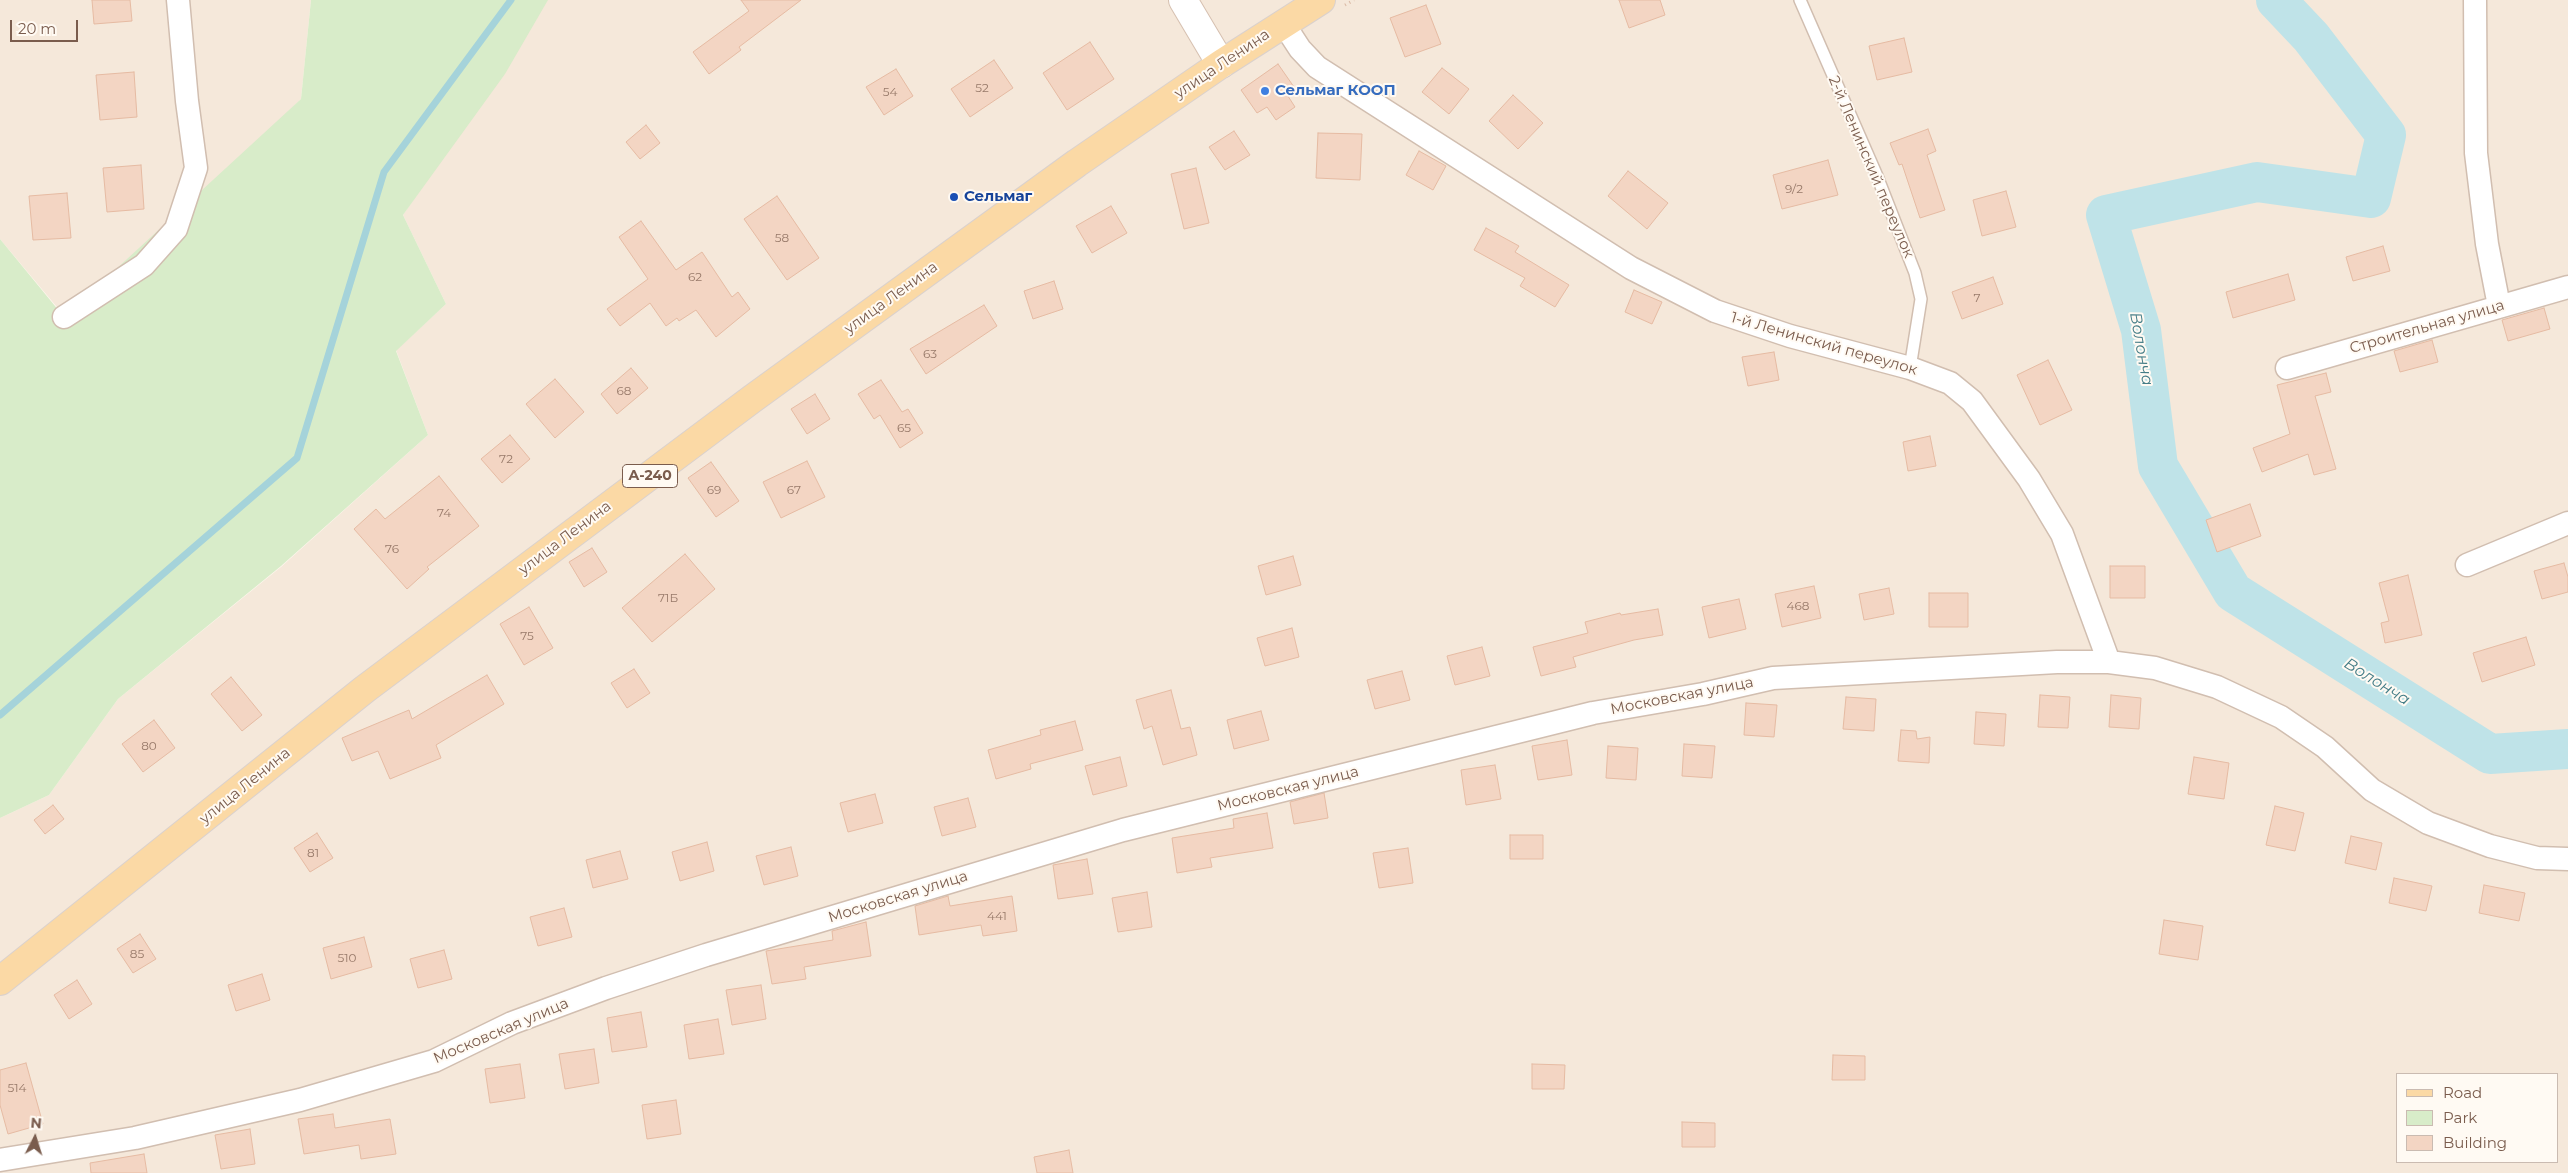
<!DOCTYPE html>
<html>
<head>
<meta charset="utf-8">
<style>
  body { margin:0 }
  #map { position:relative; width:2568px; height:1173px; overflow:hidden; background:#fdf6ec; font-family:Montserrat,sans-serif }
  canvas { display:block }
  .legend { position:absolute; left:2396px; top:1073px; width:162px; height:90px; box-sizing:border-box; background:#fffaf3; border:1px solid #cabbb1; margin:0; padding:6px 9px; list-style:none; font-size:15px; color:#7a5c4d }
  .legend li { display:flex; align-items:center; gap:10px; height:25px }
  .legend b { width:25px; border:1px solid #cabbb1 }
  .north { position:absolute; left:10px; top:1113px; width:50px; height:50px; -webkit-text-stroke:4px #fffaf3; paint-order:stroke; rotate:5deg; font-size:14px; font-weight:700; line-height:20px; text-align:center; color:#7a5c4d }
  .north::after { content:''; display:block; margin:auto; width:18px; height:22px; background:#7a5c4d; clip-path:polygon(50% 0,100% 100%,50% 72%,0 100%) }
  .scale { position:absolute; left:10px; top:20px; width:68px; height:22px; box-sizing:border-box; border:2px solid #7a5c4d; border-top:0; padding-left:6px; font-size:15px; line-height:18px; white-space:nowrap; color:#7a5c4d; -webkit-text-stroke:4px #fffaf3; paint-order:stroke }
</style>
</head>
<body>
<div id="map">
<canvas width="2568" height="1173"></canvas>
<ul class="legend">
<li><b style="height:6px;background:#fbd9a5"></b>Road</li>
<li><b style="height:14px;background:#d8ecc9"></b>Park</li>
<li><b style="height:14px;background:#f3d5c3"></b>Building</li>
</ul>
<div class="north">N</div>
<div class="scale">20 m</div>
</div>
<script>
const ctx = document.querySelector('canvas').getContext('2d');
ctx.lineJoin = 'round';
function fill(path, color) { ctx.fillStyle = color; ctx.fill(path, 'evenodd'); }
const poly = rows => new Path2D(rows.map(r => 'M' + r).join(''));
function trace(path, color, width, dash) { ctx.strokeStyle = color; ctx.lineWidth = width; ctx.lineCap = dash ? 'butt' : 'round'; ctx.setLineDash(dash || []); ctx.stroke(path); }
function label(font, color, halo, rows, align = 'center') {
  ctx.font = font + ' Montserrat,sans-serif'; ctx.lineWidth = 4; ctx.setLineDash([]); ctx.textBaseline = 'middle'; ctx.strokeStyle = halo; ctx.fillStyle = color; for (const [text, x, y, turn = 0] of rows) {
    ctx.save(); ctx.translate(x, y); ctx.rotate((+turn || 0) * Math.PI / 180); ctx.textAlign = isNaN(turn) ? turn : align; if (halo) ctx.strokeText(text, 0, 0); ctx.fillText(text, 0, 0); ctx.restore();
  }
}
const residential = poly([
  [0,0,311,0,301,99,77,331,0,239],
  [547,0,2568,0,2568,1173,0,1173,0,818,49,795,118,699,281,567,428,435,396,350,446,304,403,215],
  [2397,1074,2557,1074,2557,1162,2397,1162]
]);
const green = poly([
  [311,0,548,0,505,74,403,215,446,304,396,351,428,435,281,566,118,699,49,795,0,818,0,239,64,317,301,99]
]);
const stream = poly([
  [0,715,297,458,384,172,511,0]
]);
const river = poly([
  [2276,0,2311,37,2386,135,2371,198,2257,182,2106,215,2141,330,2158,466,2233,592,2490,754,2568,749]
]);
const building = poly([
  [92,0,130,0,132,21,94,24,92,0],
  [741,0,801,0,739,47,741,50,709,74,693,52,749,11,741,0],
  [1619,0,1660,0,1665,15,1629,28,1619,0],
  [1426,5,1441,44,1405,57,1390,18,1426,5],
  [1904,38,1912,72,1877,80,1869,46,1904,38],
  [1090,42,1114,79,1067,110,1043,73,1090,42],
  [994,60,1013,88,970,117,951,89,994,60],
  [1278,64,1294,87,1286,93,1295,107,1276,120,1267,107,1257,113,1241,90,1278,64],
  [1442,68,1469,89,1449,114,1422,92,1442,68],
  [896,69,913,96,884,115,866,87,896,69],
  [134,72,137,117,100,120,96,75,134,72],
  [1513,95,1543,123,1518,149,1489,121,1513,95],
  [646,125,660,143,640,159,626,142,646,125],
  [1928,129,1936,151,1927,155,1945,210,1920,218,1902,164,1899,165,1890,143,1928,129],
  [1234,131,1250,155,1225,170,1209,147,1234,131],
  [1318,133,1362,134,1360,180,1316,178,1318,133],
  [1419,151,1446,166,1433,190,1406,175,1419,151],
  [1828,160,1838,195,1782,209,1773,175,1828,160],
  [141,165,144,209,107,212,103,168,141,165],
  [1196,168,1209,223,1184,229,1171,174,1196,168],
  [1628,171,1668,203,1647,229,1608,196,1628,171],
  [2006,191,2016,227,1982,236,1973,200,2006,191],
  [67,193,71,238,33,240,29,196,67,193],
  [777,196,819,258,787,280,744,219,777,196],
  [1111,206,1127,233,1092,253,1076,226,1111,206],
  [641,221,676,270,702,252,732,297,738,292,750,309,716,337,696,310,679,321,677,318,666,326,650,303,620,326,607,309,648,279,619,237,641,221],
  [1486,228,1519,246,1515,252,1569,285,1555,307,1520,286,1525,278,1474,250,1486,228],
  [2383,246,2390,271,2353,281,2346,257,2383,246],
  [2288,274,2295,300,2233,318,2226,292,2288,274],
  [1993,277,2003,304,1962,319,1952,292,1993,277],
  [1054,281,1063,309,1033,319,1024,291,1054,281],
  [1634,290,1662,302,1652,324,1625,312,1634,290],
  [984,305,997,326,926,374,910,349,984,305],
  [2544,308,2550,329,2508,341,2502,320,2544,308],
  [2432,340,2438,362,2400,372,2394,351,2432,340],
  [1774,352,1779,380,1748,386,1742,357,1774,352],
  [2048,360,2072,410,2040,425,2017,375,2048,360],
  [631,368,648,388,617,414,601,394,631,368],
  [2326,373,2331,392,2315,396,2336,469,2314,475,2308,454,2262,472,2253,448,2290,434,2277,385,2326,373],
  [555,379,584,412,555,438,526,404,555,379],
  [881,380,902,412,908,409,923,433,900,448,880,415,874,419,858,394,881,380],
  [815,394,830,419,807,434,791,409,815,394],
  [510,435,530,459,502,483,481,459,510,435],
  [1930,436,1936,466,1908,471,1903,442,1930,436],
  [807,461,825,497,781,518,763,482,807,461],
  [711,462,739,501,716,517,688,478,711,462],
  [439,476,479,526,427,567,429,569,407,589,354,529,376,509,385,519,439,476],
  [2250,504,2261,536,2217,552,2206,520,2250,504],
  [592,548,607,572,584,587,569,562,592,548],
  [685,554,715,589,652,642,622,608,685,554],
  [1293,556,1301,585,1266,595,1258,566,1293,556],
  [2564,563,2568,577,2568,592,2542,599,2534,571,2564,563],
  [2110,566,2145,566,2145,598,2110,598,2110,566],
  [2408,575,2422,635,2385,643,2381,623,2389,621,2379,583,2408,575],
  [1814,586,1821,618,1782,627,1775,594,1814,586],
  [1889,588,1894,614,1864,620,1859,594,1889,588],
  [1929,593,1968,593,1968,627,1929,627,1929,593],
  [1739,599,1746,629,1709,638,1702,607,1739,599],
  [529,607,553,648,524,665,500,624,529,607],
  [1658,609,1663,635,1634,640,1573,657,1576,667,1541,676,1533,647,1588,633,1585,622,1620,613,1621,615,1658,609],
  [1292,628,1299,657,1265,666,1257,638,1292,628],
  [2526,637,2535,665,2482,682,2473,653,2526,637],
  [1482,647,1490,676,1455,685,1447,656,1482,647],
  [634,669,650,693,627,708,611,683,634,669],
  [1402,671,1410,700,1375,709,1367,680,1402,671],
  [487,675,504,704,436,745,441,758,390,779,378,751,352,761,342,738,409,710,412,719,487,675],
  [231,677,262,715,242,731,211,694,231,677],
  [1171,690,1181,729,1190,727,1197,755,1163,765,1152,726,1144,729,1136,700,1171,690],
  [2040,695,2070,697,2068,728,2038,727,2040,695],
  [2111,695,2141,698,2139,729,2109,727,2111,695],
  [1846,697,1876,699,1874,731,1843,729,1846,697],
  [1746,703,1777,705,1774,737,1744,735,1746,703],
  [1261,711,1269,740,1234,749,1227,720,1261,711],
  [1976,712,2006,714,2004,746,1974,744,1976,712],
  [154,720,175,748,143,772,122,744,154,720],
  [1075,721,1083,750,1030,764,1031,769,996,779,988,750,1041,735,1040,730,1075,721],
  [1901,730,1916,731,1917,739,1930,737,1929,763,1898,761,1901,730],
  [1567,740,1572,775,1538,780,1532,746,1567,740],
  [1684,744,1715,746,1712,778,1682,776,1684,744],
  [1608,746,1638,748,1636,780,1606,778,1608,746],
  [1120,757,1127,786,1093,795,1085,766,1120,757],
  [2194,757,2229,763,2224,799,2188,794,2194,757],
  [1495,765,1501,799,1466,805,1461,770,1495,765],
  [1324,793,1328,818,1294,824,1290,802,1324,793],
  [875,794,883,823,848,832,840,803,875,794],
  [968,798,976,827,942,836,934,807,968,798],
  [53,805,64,819,45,834,34,820,53,805],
  [2275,806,2304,813,2295,851,2266,845,2275,806],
  [1267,813,1273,848,1210,858,1212,867,1177,873,1172,838,1234,828,1233,819,1267,813],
  [317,833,333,858,310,872,294,848,317,833],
  [1510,835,1543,835,1543,859,1510,859,1510,835],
  [2351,836,2382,843,2376,870,2345,863,2351,836],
  [707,842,714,871,680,881,672,852,707,842],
  [791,847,798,876,764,885,756,856,791,847],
  [1408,848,1413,883,1379,888,1373,853,1408,848],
  [620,851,628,879,593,888,586,860,620,851],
  [1087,859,1093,894,1058,899,1053,865,1087,859],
  [2394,878,2432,886,2426,911,2389,903,2394,878],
  [2484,885,2525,893,2519,921,2479,913,2484,885],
  [1147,892,1152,927,1118,932,1112,898,1147,892],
  [948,896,950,906,1012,896,1017,931,983,936,981,925,919,935,915,906,948,896],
  [564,908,572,937,538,946,530,917,564,908],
  [2164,920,2203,926,2198,960,2159,954,2164,920],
  [866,922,871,956,804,967,806,979,772,984,766,951,833,940,832,931,866,922],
  [140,934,156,959,133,973,117,949,140,934],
  [364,937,372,967,331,979,323,948,364,937],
  [444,950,452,979,418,988,410,959,444,950],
  [262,974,270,1000,236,1011,228,985,262,974],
  [77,980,92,1004,69,1019,54,995,77,980],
  [761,985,766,1019,732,1025,726,990,761,985],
  [641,1012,647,1047,612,1052,607,1018,641,1012],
  [718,1019,724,1054,689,1059,684,1025,718,1019],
  [594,1049,599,1083,565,1089,559,1054,594,1049],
  [1833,1055,1865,1056,1865,1080,1832,1080,1833,1055],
  [26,1063,43,1124,8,1134,0,1105,0,1070,26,1063],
  [520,1064,525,1098,490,1103,485,1069,520,1064],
  [1532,1064,1565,1065,1564,1089,1532,1089,1532,1064],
  [676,1100,681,1134,647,1139,642,1105,676,1100],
  [333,1114,335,1128,390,1119,396,1154,361,1159,359,1145,304,1154,298,1119,333,1114],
  [1682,1122,1715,1123,1715,1147,1682,1147,1682,1122],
  [250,1129,255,1164,221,1169,215,1135,250,1129],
  [1069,1150,1073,1173,1037,1173,1034,1157,1069,1150],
  [144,1154,147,1173,91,1173,90,1163,144,1154]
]);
const path = poly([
  [1345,5,1354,0]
]);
const lane = poly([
  [1800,0,1877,176,1915,273,1921,299,1910,368]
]);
const street = poly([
  [2475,0,2476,153,2487,244,2499,306],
  [1283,23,1300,49,1317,67,1631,268,1715,311,1790,336,1910,368,1950,383,1972,401,2029,479,2062,534,2109,662],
  [64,317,144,265,176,229,196,168,187,101,178,0],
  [2287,368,2568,287],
  [2467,565,2568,523],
  [0,1160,135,1138,300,1100,434,1061,512,1023,606,988,706,955,1123,830,1593,713,1703,694,1773,678,2057,662,2109,662,2155,668,2217,687,2281,717,2325,747,2372,790,2428,823,2490,846,2537,858,2568,859]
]);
const secondary = poly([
  [1183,0,1221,64]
]);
const primary = poly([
  [0,981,365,689,752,399,1077,163,1221,64,1321,0]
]);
const markers = [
  [1265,91,5,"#3f7fe0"],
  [954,197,5,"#1a4fb4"]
];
const numberNames = [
  ["52",982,88],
  ["54",890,92],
  ["9/2",1794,189],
  ["58",782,238],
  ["62",695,277],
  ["7",1977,298],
  ["63",930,354],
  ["68",624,391],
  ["65",904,428],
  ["72",506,459],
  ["69",714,490],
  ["67",794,490],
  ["74",444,513],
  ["76",392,549],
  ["71Б",668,598],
  ["468",1798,606],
  ["75",527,636],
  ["80",149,746],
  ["81",313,853],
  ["441",997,916],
  ["85",137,954],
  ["510",347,958],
  ["514",17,1088]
];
const shields = [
  [650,476,55]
];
const shieldNames = [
  ["А-240",650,476]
];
const streetNames = [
  ["улица Ленина",1222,64,-34],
  ["2-й Ленинский переулок",1871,167,67],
  ["улица Ленина",891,298,-36],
  ["Строительная улица",2427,327,-16],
  ["1-й Ленинский переулок",1824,344,16],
  ["улица Ленина",565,538,-37],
  ["Московская улица",1682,696,-11],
  ["улица Ленина",245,786,-39],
  ["Московская улица",1288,789,-14],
  ["Московская улица",898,897,-17],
  ["Московская улица",501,1031,-23]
];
const shopNames = [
  ["Сельмаг КООП",1275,91]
];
const transitNames = [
  ["Сельмаг",964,197]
];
const waterNames = [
  ["Волонча",2141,349,80],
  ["Волонча",2377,682,32]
];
fill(residential, '#f5e8da');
fill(green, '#d8ecc9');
trace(stream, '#a5d3da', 7);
trace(river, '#bfe3e8', 40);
fill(building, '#f3d5c3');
trace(building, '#e6bba3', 1);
trace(lane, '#d1beb0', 14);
trace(street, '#d1beb0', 25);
trace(secondary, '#d6c0b0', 30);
trace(primary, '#dad1cd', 30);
trace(path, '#d9b8a5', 3, [1, 4]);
trace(lane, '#fff', 11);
trace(street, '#fff', 22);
trace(secondary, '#fff', 28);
trace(primary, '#fbd9a5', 28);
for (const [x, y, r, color] of markers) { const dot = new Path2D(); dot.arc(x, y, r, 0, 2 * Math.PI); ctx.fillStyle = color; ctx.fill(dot); trace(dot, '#fffaf3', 2); }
label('12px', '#987a6a', null, numberNames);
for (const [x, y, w] of shields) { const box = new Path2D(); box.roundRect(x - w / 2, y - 11.5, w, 23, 4); ctx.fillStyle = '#fffaf3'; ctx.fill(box); trace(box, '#7a5c4d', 1); }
label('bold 14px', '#7a5c4d', null, shieldNames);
label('15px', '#7a5c4d', '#fffaf3', streetNames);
label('bold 15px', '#366cbe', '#fffaf3', shopNames, 'left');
label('bold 15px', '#164399', '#fffaf3', transitNames, 'left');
label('italic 16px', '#437c86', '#fffaf3', waterNames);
</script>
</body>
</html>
